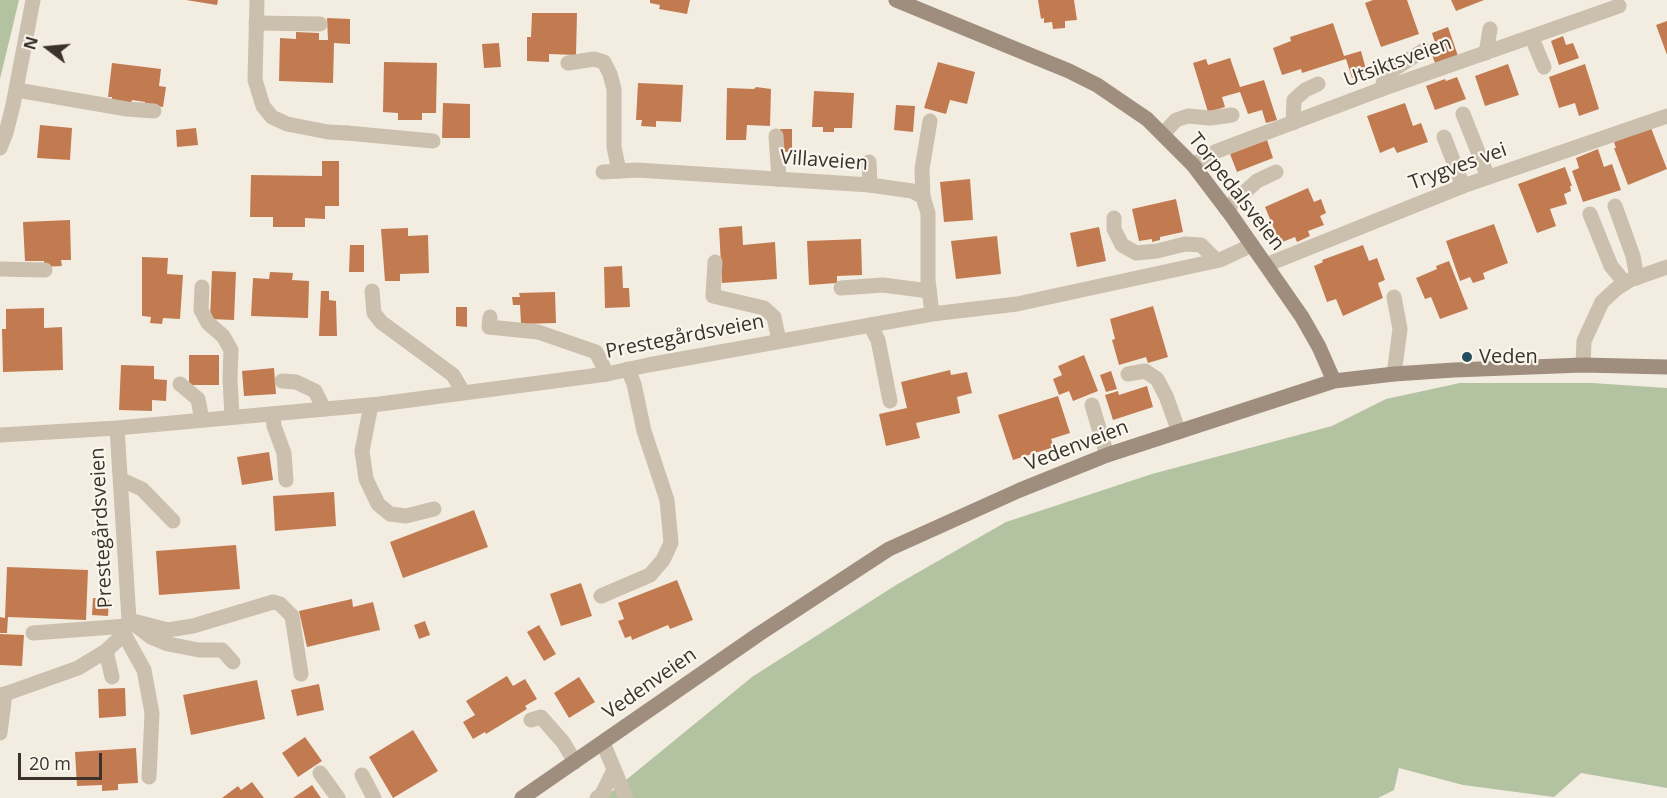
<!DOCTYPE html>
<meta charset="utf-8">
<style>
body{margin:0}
#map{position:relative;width:1667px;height:798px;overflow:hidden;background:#f3ede1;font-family:"Open Sans",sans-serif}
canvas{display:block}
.north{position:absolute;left:18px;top:18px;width:60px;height:60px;-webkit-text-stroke:4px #faf6ee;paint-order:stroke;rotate:286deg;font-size:16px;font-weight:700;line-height:24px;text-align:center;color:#3a322b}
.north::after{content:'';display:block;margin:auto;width:21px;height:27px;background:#3a322b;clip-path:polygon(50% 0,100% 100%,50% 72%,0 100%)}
.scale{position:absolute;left:18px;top:753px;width:84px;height:27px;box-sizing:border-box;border:3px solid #3a322b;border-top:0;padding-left:8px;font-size:18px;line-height:21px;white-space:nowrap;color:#3a322b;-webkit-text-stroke:4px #faf6ee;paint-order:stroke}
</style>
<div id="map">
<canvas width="1667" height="798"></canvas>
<div class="north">N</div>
<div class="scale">20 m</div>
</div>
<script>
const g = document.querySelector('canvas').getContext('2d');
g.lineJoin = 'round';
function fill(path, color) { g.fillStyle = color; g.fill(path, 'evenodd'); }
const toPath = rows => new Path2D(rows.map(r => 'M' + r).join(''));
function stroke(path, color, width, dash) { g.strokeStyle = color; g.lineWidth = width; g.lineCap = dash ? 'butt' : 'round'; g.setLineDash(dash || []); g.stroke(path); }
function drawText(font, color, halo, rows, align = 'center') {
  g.font = font + ' "Open Sans",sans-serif'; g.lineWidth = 4.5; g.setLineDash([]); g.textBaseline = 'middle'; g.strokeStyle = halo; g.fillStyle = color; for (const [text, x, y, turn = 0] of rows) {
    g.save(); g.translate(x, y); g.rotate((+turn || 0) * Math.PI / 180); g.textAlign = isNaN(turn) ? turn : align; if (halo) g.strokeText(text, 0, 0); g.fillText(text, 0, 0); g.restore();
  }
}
const green = toPath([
 [0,0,19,0,0,79],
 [1460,383,1592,383,1667,388,1667,788,1581,773,1554,797,1463,785,1399,768,1394,790,1378,798,604,798,752,677,896,585,1006,522,1152,474,1332,426,1386,399]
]);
const building = toPath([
 [186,0,218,0,217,5],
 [650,0,690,0,687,14,659,9,660,5,650,3],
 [1038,0,1074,0,1077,20,1065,21,1065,28,1053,29,1052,22,1044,23,1044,18,1041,19],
 [1373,0,1407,0,1419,34,1381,47,1365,3],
 [1451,0,1484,0,1456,11],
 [532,13,577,13,576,55,549,54,549,62,527,61,527,37,531,37],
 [327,18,350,19,350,44,334,43,333,83,279,81,280,38,296,39,296,32,319,33,319,40,328,40],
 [1667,21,1667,55,1656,25],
 [1333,23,1344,56,1361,51,1367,73,1352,78,1346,59,1302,73,1301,69,1282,75,1273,48,1291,41,1290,37],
 [1448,27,1458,56,1435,63,1431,52,1437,49,1432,33],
 [1563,36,1566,45,1573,43,1579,58,1559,65,1551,41],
 [499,43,501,67,484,68,482,44],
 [1230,58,1240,87,1264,80,1277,120,1266,123,1262,110,1248,114,1240,92,1222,97,1225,107,1208,112,1193,63,1206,59,1208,65],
 [384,62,437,63,436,113,422,113,422,120,398,120,398,113,383,112],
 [938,62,975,72,967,104,950,100,946,114,924,108],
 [112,63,161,69,159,86,166,87,163,107,145,104,145,102,132,100,131,105,112,102,112,97,108,97],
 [1508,64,1519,95,1485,106,1475,76],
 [1585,64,1599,109,1579,116,1575,103,1559,108,1549,77],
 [1457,77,1466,99,1435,110,1426,86,1445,79,1446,81],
 [638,83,683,85,681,122,656,121,656,127,641,126,642,120,636,120],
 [756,87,771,89,770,126,747,125,746,140,726,140,727,88,754,89],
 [814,91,854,93,852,128,834,128,834,132,823,132,823,127,812,127],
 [443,103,470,104,470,138,442,138],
 [1405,103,1413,126,1421,123,1428,142,1397,153,1394,147,1380,153,1367,116],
 [896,105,915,106,913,132,894,130],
 [40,125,72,128,70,160,37,158],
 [196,128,198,145,177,147,176,130],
 [1651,128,1667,169,1628,185,1614,148,1616,148,1614,142],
 [780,129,792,129,792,152,780,152],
 [1267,140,1273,158,1237,172,1230,154],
 [1598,149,1604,167,1612,164,1621,190,1583,202,1572,171,1579,168,1576,158],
 [322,161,339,161,339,206,325,206,325,219,305,218,305,227,273,227,273,217,250,217,251,175,322,176],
 [1565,167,1572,186,1570,186,1571,191,1564,194,1567,204,1550,209,1556,226,1537,233,1518,184],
 [970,179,973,220,944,222,940,182],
 [1308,188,1314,202,1321,199,1326,213,1320,216,1324,225,1308,231,1310,236,1297,242,1295,237,1280,243,1265,207],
 [1176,199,1183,232,1160,237,1160,240,1152,242,1152,239,1139,241,1132,209],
 [70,220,71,260,61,260,62,266,44,267,44,261,25,261,23,222],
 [1494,224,1508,263,1483,273,1485,279,1473,283,1470,277,1460,281,1446,241],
 [742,226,743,245,775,242,777,279,722,283,719,228],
 [1099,227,1106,261,1077,267,1070,233],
 [408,228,408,236,428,235,429,273,400,274,400,281,385,281,381,229],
 [997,236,1001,274,956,279,951,241],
 [861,239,862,275,837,276,837,283,809,285,807,241],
 [350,245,364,245,364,272,349,272],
 [1363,245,1369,261,1377,258,1385,280,1378,283,1383,298,1343,316,1336,299,1327,302,1314,266,1323,262,1322,260],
 [142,257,168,258,167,274,183,275,180,319,163,318,162,324,150,323,151,317,142,316],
 [1449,261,1468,309,1440,319,1431,297,1425,299,1416,278,1437,269,1436,266],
 [622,266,623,288,629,288,630,307,605,308,604,267],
 [212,271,236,272,234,320,210,319],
 [270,272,293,273,292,280,309,281,308,318,251,316,253,278,269,279],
 [321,291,329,291,329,300,336,301,337,336,319,336],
 [555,292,556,323,521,324,520,305,513,305,512,297,520,297,519,293],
 [1153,306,1168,357,1148,363,1146,357,1119,365,1112,340,1115,339,1110,319],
 [456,307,467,307,467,327,456,326],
 [44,308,44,328,62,327,63,370,3,372,2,329,6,329,6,309],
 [189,355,219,355,219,385,189,385],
 [1084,355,1098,391,1073,401,1069,391,1059,395,1053,379,1062,375,1058,366],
 [121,365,154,366,154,379,167,380,166,401,152,400,152,411,119,410],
 [274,368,276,394,244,396,242,371],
 [950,370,951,375,967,372,972,393,957,397,960,413,916,423,920,438,886,446,879,414,907,408,901,382],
 [1111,371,1117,389,1106,392,1100,375],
 [1147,386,1153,407,1113,420,1105,395,1118,391,1119,395],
 [1058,396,1070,433,1051,439,1054,447,1013,460,998,415],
 [269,452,273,480,242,485,237,457],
 [334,492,336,526,275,531,273,496],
 [474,510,488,547,403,578,390,542],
 [236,545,240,589,159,595,156,551],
 [7,567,88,570,86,620,8,617,7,633,0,633,0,617,5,618],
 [677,580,693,620,670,629,668,625,632,640,631,636,625,638,618,621,624,619,618,603],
 [581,583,592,616,561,626,550,594],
 [93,598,109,600,108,616,92,615],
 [352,599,353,607,373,602,380,630,307,647,299,611],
 [425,621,430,635,419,639,414,625],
 [539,625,556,654,544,661,527,632],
 [0,634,24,635,22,666,0,665],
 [507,676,513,686,525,679,537,699,525,706,527,709,486,734,485,732,473,739,463,722,475,715,466,701],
 [579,677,595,702,569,718,554,693],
 [257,680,265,719,191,735,183,695],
 [319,684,324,710,297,716,291,690],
 [125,688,126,716,99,718,98,689],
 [413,730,438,771,393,798,369,757],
 [305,737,322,761,298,777,282,753],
 [136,748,138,783,118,784,118,790,102,791,102,785,77,786,75,752],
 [252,782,264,798,222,798,238,786,241,790],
 [312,785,321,798,293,798]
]);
const service = toPath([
 [256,23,320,24],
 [1532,38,1544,67],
 [1486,53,1490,29],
 [568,63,594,59,604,62,610,74,614,89,614,147,619,171],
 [1382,89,1385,75,1424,50],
 [17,90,127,109,154,111],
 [1463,114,1488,177],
 [1293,123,1294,100,1305,90,1318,84],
 [347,133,433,141],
 [1163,134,1176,120,1188,116,1210,118,1232,115],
 [776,136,779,179],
 [1444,137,1463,186],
 [869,162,870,185],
 [923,197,922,169,930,121],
 [1615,206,1633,256,1637,278],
 [1226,209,1257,181,1276,172],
 [1590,214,1611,266,1625,283],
 [1114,218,1114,229,1122,245,1136,253,1157,251,1185,244,1201,245,1216,260],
 [715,262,713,296,764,308,774,317,779,341],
 [0,269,45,270],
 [202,287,201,310,208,323,223,336,231,350,230,378,232,417],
 [841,288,883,285,929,291],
 [372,291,374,313,381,322,453,375,463,392],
 [1394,297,1400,329,1394,374],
 [490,317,489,327,538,332,596,352,607,374],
 [870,325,878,340,890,401],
 [1128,374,1145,371,1157,379,1166,396,1179,432],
 [282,381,296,382,315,391,324,409],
 [180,384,198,399,202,420],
 [371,405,362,451,366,479,378,504,390,514,406,516,434,509],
 [1092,405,1107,455],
 [273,414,274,426,284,453,286,480],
 [122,480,142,489,173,521],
 [601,596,650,575,663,560,671,543,667,500,644,431,634,384,628,369],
 [129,620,168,630,193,626,273,602,280,604,292,616,301,674],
 [138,627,151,637,168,644,199,650,222,650,233,662],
 [33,633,127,626],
 [124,634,144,670,152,713,149,777],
 [106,651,112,677],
 [0,695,5,694,0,733],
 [531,720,541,717,563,742,575,762],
 [603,743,626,798],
 [320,773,338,798],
 [362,775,374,798],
 [597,798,602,794,614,770]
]);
const minor = toPath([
 [257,0,255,80,263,106,272,117,287,124,328,132,347,133],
 [0,148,6,133,13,105,33,0],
 [1193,165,1217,151,1382,89,1619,6],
 [603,172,637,170,870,185,912,191,923,197,928,213,928,280,932,314],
 [1266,265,1463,186,1667,116],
 [1583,365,1584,341,1602,302,1616,289,1630,280,1667,267],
 [0,435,117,428,380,404,607,374,648,365,932,314,1017,304,1220,260,1252,245],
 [5,694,78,668,106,651,124,634,129,620,117,428]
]);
const secondary = toPath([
 [896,0,1069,71,1097,85,1147,119,1193,165,1231,215,1302,317,1319,347,1334,381],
 [522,798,759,634,889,549,1020,490,1107,455,1334,381,1394,374,1454,370,1583,365,1667,367]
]);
const markers = [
 [1467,357,6,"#224f5b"]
];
const streetNames = [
 ["Utsiktsveien",1398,62,-20],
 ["Villaveien",824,161,4],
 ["Trygves vei",1458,167,-20],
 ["Torpedalsveien",1236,192,52],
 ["Prestegårdsveien",685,337,-11],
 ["Vedenveien",1077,446,-21],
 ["Prestegårdsveien",102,528,-93],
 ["Vedenveien",650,684,-35]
];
const poiNames = [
 ["Veden",1479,357]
];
fill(green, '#b3c2a1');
fill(building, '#c27b50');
stroke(service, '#cbbfad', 15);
stroke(minor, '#cbbfad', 15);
stroke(secondary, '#9f8e7e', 15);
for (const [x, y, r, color] of markers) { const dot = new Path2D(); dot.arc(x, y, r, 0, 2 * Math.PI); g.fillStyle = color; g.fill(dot); stroke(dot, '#faf6ee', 2); }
drawText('20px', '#3a322b', '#faf6ee', streetNames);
drawText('20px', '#3a322b', '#faf6ee', poiNames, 'left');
</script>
